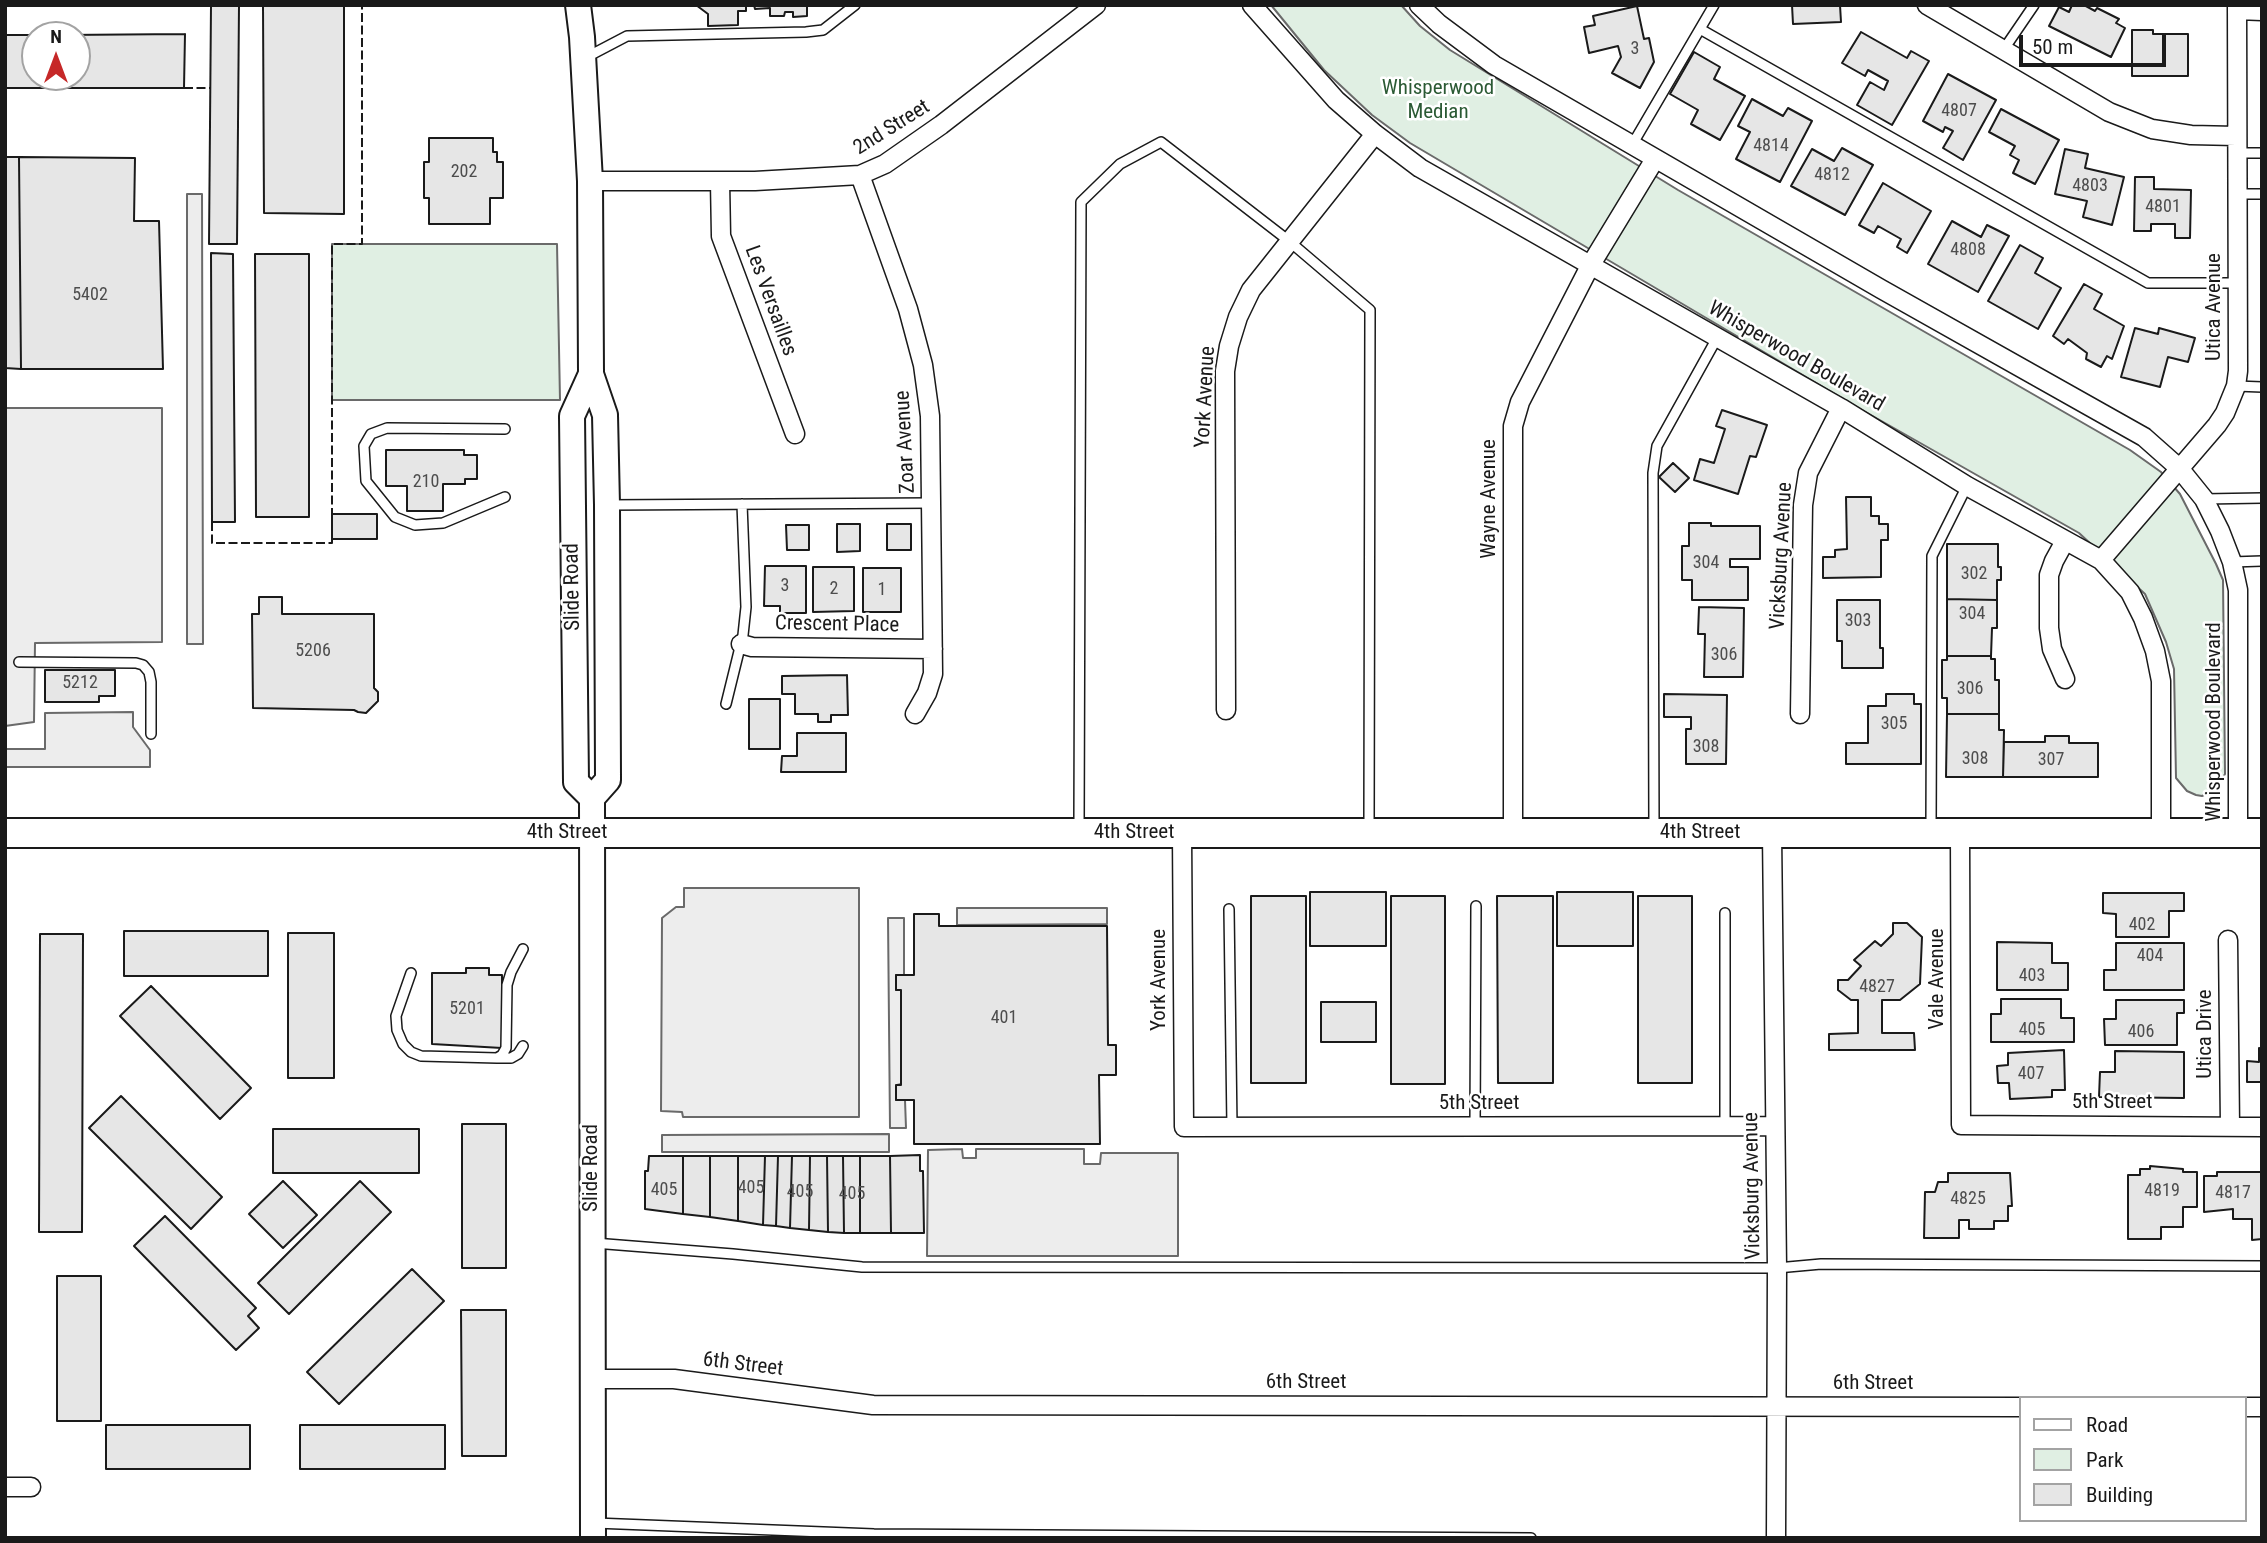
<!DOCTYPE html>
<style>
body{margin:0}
#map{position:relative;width:2267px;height:1543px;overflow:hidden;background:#fff;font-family:"Roboto Condensed",sans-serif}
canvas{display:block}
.frame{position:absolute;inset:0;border:7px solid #1a1a1a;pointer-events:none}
.legend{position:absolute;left:2019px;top:1396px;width:228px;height:126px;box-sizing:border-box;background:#fff;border:2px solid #a3a3a3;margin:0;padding:9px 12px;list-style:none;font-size:21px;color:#1a1a1a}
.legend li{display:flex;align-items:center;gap:14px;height:35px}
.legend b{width:35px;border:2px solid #a3a3a3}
.north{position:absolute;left:21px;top:21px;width:70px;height:70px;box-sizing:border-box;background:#fff;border:2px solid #a3a3a3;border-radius:50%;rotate:0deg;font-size:19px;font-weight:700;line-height:28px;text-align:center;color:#1a1a1a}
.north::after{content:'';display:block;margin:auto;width:24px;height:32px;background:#c62828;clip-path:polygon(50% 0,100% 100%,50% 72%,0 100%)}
.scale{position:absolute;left:2019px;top:35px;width:147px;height:32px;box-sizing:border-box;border:4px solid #1a1a1a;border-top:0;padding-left:9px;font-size:21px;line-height:24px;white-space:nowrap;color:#1a1a1a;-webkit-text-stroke:5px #fff;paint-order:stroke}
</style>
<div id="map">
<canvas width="2267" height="1543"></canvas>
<div class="frame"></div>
<ul class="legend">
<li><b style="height:9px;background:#fff"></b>Road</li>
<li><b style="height:19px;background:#e0efe3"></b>Park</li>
<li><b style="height:19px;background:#e6e6e6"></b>Building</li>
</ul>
<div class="north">N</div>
<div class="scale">50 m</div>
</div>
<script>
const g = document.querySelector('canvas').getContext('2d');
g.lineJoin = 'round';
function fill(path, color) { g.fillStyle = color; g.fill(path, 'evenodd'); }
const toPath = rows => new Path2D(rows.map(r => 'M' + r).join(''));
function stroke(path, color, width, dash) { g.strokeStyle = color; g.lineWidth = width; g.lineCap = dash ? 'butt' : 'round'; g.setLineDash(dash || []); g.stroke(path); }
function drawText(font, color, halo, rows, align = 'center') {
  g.font = font + ' "Roboto Condensed",sans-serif'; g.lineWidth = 5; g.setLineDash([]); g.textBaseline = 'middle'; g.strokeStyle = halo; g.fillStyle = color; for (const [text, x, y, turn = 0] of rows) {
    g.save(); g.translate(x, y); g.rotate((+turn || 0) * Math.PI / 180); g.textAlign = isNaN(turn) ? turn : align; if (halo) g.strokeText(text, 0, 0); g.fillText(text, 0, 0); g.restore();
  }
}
const green = toPath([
 [1271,5,1401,5,1420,26,1450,50,1678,190,2130,450,2161,472,2180,494,2216,564,2223,580,2225,774,2216,789,2202,796,2196,795,2187,791,2176,778,2174,669,2166,642,2145,594,2079,533,1862,410,1410,143,1372,115,1324,70,1271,5],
 [332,244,557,244,560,400,332,400,332,244]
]);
const parking = toPath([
 [187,194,202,194,203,644,187,644,187,194],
 [5,408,162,408,162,642,35,643,34,722,5,726,5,408],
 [133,712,133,727,150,750,150,767,5,767,5,749,45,749,45,713,133,712],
 [684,888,859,888,859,1117,683,1117,682,1112,661,1111,662,918,676,907,684,907,684,888],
 [957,908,1107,908,1107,924,957,925,957,908],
 [888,918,904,918,904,975,896,975,896,990,901,990,901,1084,897,1085,896,1100,905,1100,906,1128,890,1128,888,918],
 [889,1134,889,1152,662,1152,662,1135,889,1134],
 [962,1149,963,1158,976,1158,976,1149,1084,1149,1084,1164,1100,1164,1101,1153,1178,1153,1178,1256,927,1256,928,1150,962,1149]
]);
const building = toPath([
 [211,5,239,5,237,244,209,244,211,5],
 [263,5,344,5,344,214,264,213,263,5],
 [696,5,746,5,746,11,738,11,738,25,708,26,708,14,696,5],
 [754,5,807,5,807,16,793,17,793,12,785,12,784,16,770,16,770,8,755,9,754,5],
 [1792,5,1840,5,1841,22,1793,24,1792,5],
 [2072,5,2084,5,2095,11,2097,8,2119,19,2116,23,2125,28,2111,57,2049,26,2059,7,2069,12,2072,5],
 [1637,6,1644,39,1649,38,1654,62,1640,88,1612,73,1621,57,1618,46,1589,53,1584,27,1595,25,1593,16,1637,6],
 [2132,30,2153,30,2153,34,2188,34,2188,76,2132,76,2132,30],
 [1861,32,1907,58,1911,51,1929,61,1892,125,1857,105,1870,82,1884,90,1888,81,1868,70,1865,76,1842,63,1861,32],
 [185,34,184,88,5,88,6,35,35,35,35,77,77,77,77,35,64,35,185,34],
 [1694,52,1720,67,1714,79,1745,96,1720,140,1691,124,1698,110,1670,94,1694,52],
 [1948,74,1996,100,1963,160,1943,148,1953,131,1945,127,1943,132,1923,121,1948,74],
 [1752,99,1783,116,1788,108,1812,121,1780,182,1736,159,1750,132,1738,126,1752,99],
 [2001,109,2059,140,2035,184,2013,173,2019,160,2010,155,2015,146,1989,132,2001,109],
 [429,138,493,138,493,152,497,152,497,162,503,162,503,198,490,198,490,224,429,224,429,198,424,198,424,162,429,162,429,138],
 [1842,148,1873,165,1845,215,1791,186,1812,149,1834,161,1842,148],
 [2065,149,2088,154,2085,168,2124,177,2112,225,2083,217,2087,201,2055,194,2065,149],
 [5,157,19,157,21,369,5,368,5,157],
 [19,157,135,158,134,221,159,221,163,369,21,369,19,157],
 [2135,177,2154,177,2154,189,2191,190,2190,238,2175,238,2175,224,2151,224,2151,231,2134,231,2135,177],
 [1883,183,1931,211,1907,253,1897,247,1901,239,1878,226,1874,233,1859,225,1883,183],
 [1952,221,1981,237,1987,225,2009,236,1978,292,1928,264,1952,221],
 [2020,245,2043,258,2035,273,2061,288,2038,329,1988,301,2020,245],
 [211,253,233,254,235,522,212,522,211,253],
 [255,254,309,254,309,517,256,517,255,254],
 [2084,284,2102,294,2094,309,2124,326,2112,359,2107,356,2101,367,2086,359,2087,353,2068,339,2064,344,2053,336,2084,284],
 [2135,328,2158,334,2159,328,2195,338,2188,362,2168,357,2160,387,2121,377,2135,328],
 [1722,410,1767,425,1756,457,1750,456,1738,494,1694,480,1700,459,1714,463,1725,429,1716,426,1722,410],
 [386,450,464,450,464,455,477,455,477,479,465,479,465,484,443,484,443,511,407,511,407,486,386,486,386,450],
 [1673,463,1689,478,1675,492,1659,477,1673,463],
 [1846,497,1871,497,1871,516,1879,516,1879,524,1888,524,1888,540,1881,540,1881,577,1823,578,1823,557,1835,557,1835,550,1847,549,1846,497],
 [332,514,377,514,377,539,332,539,332,514],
 [1689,523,1711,523,1711,526,1760,526,1760,559,1730,559,1730,567,1748,567,1748,600,1692,600,1692,580,1682,580,1682,546,1689,546,1689,523],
 [837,524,860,524,860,551,837,552,837,524],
 [887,524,911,524,911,550,887,550,887,524],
 [786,525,809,525,809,550,787,550,786,525],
 [1947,544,1998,544,1998,567,2001,567,2001,580,1997,580,1997,600,1947,599,1947,544],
 [765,566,806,566,806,613,780,613,780,606,764,606,765,566],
 [813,567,854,567,854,611,813,612,813,567],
 [863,568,901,568,901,612,863,612,863,568],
 [259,597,282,597,282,614,374,614,374,688,378,692,378,701,366,713,358,712,354,710,253,708,252,614,259,614,259,597],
 [1947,599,1997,600,1997,628,1992,628,1991,656,1947,656,1947,599],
 [1837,600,1880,600,1880,648,1883,648,1883,668,1842,668,1842,641,1837,641,1837,600],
 [1699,607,1744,608,1743,677,1704,677,1705,634,1698,634,1699,607],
 [1947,656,1991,656,1991,659,1995,659,1995,680,1999,680,1999,714,1947,714,1947,698,1942,698,1942,660,1947,660,1947,656],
 [45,670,115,670,115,696,99,696,99,702,45,702,45,670],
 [847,675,848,715,831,715,831,722,818,722,818,714,795,714,795,694,782,694,782,676,847,675],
 [1664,694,1727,695,1726,764,1686,764,1686,729,1691,729,1691,717,1664,717,1664,694],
 [1886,694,1914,694,1914,704,1921,704,1921,764,1846,764,1846,743,1868,743,1868,706,1886,706,1886,694],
 [749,699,780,699,780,749,749,749,749,699],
 [1947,714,1999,714,1999,730,2004,730,2003,777,1946,777,1947,714],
 [797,733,846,733,846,772,781,772,782,756,797,756,797,733],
 [2045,736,2069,736,2069,743,2098,743,2098,777,2003,777,2004,742,2045,742,2045,736],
 [1310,892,1386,892,1386,946,1310,946,1310,892],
 [1557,892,1633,892,1633,946,1557,946,1557,892],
 [2103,893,2184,893,2184,911,2169,911,2169,937,2116,937,2116,914,2103,913,2103,893],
 [1251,896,1306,896,1306,1083,1251,1083,1251,896],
 [1391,896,1445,896,1445,1084,1391,1084,1391,896],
 [1497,896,1553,896,1553,1083,1498,1083,1497,896],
 [1638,896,1692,896,1692,1083,1638,1083,1638,896],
 [914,914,939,914,939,926,1107,926,1108,1045,1116,1045,1116,1075,1099,1075,1100,1144,914,1144,914,1100,896,1100,896,1085,901,1085,901,990,896,990,896,975,914,975,914,914],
 [1893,923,1907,923,1922,937,1920,984,1900,1000,1882,1000,1882,1033,1914,1033,1915,1050,1829,1050,1829,1034,1858,1033,1858,1000,1851,1000,1838,990,1838,980,1848,980,1861,966,1854,960,1875,941,1881,946,1893,934,1893,923],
 [124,931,268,931,268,976,124,976,124,931],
 [288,933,334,933,334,1078,288,1078,288,933],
 [40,934,83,934,82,1232,39,1232,40,934],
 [1997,942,2052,943,2052,963,2068,963,2068,990,1997,990,1997,942],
 [2116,943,2184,943,2184,990,2104,990,2104,970,2116,970,2116,943],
 [466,968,489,968,489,975,502,975,502,1048,432,1044,432,973,466,973,466,968],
 [151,986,251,1088,220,1119,120,1016,151,986],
 [2001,999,2061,999,2061,1018,2074,1018,2074,1042,1991,1042,1991,1014,2001,1014,2001,999],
 [2116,1000,2184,1000,2184,1013,2177,1013,2177,1045,2105,1045,2104,1019,2116,1019,2116,1000],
 [1321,1002,1376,1002,1376,1042,1321,1042,1321,1002],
 [2259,1048,2262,1049,2262,1082,2247,1082,2247,1061,2259,1062,2259,1048],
 [2064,1050,2065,1090,2052,1090,2052,1097,2010,1099,2009,1083,1998,1083,1997,1066,2008,1065,2008,1053,2064,1050],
 [2115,1051,2184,1052,2184,1098,2099,1097,2100,1072,2115,1072,2115,1051],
 [121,1096,222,1197,191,1229,89,1128,121,1096],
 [462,1124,506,1124,506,1268,462,1268,462,1124],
 [273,1129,419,1129,419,1173,273,1173,273,1129],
 [920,1155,920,1171,923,1171,924,1233,891,1233,890,1156,920,1155],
 [649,1156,683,1156,683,1214,645,1209,645,1171,648,1171,649,1156],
 [683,1156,710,1156,710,1217,683,1214,683,1156],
 [710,1156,738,1156,738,1221,710,1217,710,1156],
 [738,1156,765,1156,763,1225,738,1221,738,1156],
 [765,1156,778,1156,776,1226,763,1225,765,1156],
 [778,1156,792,1156,790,1228,776,1226,778,1156],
 [792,1156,810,1156,809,1230,790,1228,792,1156],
 [810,1156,827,1156,828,1232,809,1230,810,1156],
 [827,1156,843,1156,844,1233,828,1232,827,1156],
 [843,1156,860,1156,860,1233,844,1233,843,1156],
 [860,1156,890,1156,891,1233,860,1233,860,1156],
 [2150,1166,2183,1169,2183,1172,2197,1172,2197,1207,2183,1207,2183,1227,2161,1227,2161,1239,2128,1239,2128,1175,2140,1175,2140,1169,2150,1169,2150,1166],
 [2217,1172,2262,1172,2262,1239,2252,1240,2252,1219,2233,1219,2233,1209,2204,1212,2204,1176,2217,1176,2217,1172],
 [1948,1173,2010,1173,2012,1206,2008,1206,2008,1221,1994,1221,1994,1229,1969,1229,1969,1220,1959,1220,1959,1238,1924,1238,1925,1192,1935,1192,1938,1182,1948,1182,1948,1173],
 [283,1181,317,1215,283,1248,249,1214,283,1181],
 [360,1181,391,1212,289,1314,258,1283,360,1181],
 [165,1216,256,1308,248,1316,259,1328,236,1350,134,1246,165,1216],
 [412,1269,444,1301,339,1404,307,1372,412,1269],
 [57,1276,101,1276,101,1421,57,1421,57,1276],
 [461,1310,506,1310,506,1456,462,1456,461,1310],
 [106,1425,250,1425,250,1469,106,1469,106,1425],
 [300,1425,445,1425,445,1469,300,1469,300,1425]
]);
const service = toPath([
 [1700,29,2148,283,2238,283],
 [2004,49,2034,5],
 [585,58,627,36,806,32,823,30,855,5],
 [1632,145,1714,5],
 [2236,153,2262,153],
 [2237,194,2262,194],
 [2236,386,2262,387],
 [505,497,443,523,415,525,395,517,366,481,364,446,371,434,387,428,505,429],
 [2204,499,2262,498],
 [609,505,932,503],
 [2232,562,2262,561],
 [19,662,136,663,143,665,149,672,151,682,151,734],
 [726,704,743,635,746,607,742,504],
 [1931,828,1932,556,1967,486],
 [1079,829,1081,202,1120,164,1161,142,1289,241,1370,310,1369,828],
 [1654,831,1653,473,1657,446,1717,338],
 [1229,909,1232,1127],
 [1725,913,1725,1127],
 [411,973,396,1016,397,1030,403,1044,411,1052,421,1056,497,1058,502,1055,506,1048,507,985,511,972,523,949],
 [498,1058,511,1058,518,1054,523,1046],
 [1475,1127,1476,906],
 [594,1243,733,1254,862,1267,1777,1268,1821,1264,2262,1266],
 [595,1523,874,1534,1531,1538]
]);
const minor = toPath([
 [1252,5,1336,100,1375,134,1420,168,1841,408,1967,486,2101,560,2130,592,2143,618,2155,651,2161,681,2161,833],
 [1419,5,1439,24,1494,65,1881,289,2144,437,2179,468,2204,499,2220,531,2232,562,2238,590,2238,833],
 [1927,5,2109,112,2152,129,2191,135,2236,136],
 [2237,10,2262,11],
 [860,175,908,309,923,365,930,416,933,674,927,693,915,714],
 [590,181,755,181,860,175,885,164,941,125,1096,5],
 [720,181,721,236,795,434],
 [2065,541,2054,561,2049,575,2049,628,2052,649,2065,679],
 [2101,560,2217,425,2225,413,2236,386,2238,371,2237,5],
 [741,644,752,647,933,649],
 [1226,710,1225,371,1229,346,1238,317,1251,290,1375,134],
 [1800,714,1803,505,1808,473,1841,408],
 [1513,832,1513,426,1520,402,1590,266,1655,159],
 [1182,833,1184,1127,1775,1126],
 [1772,833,1777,1268,1776,1538],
 [1960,833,1961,1125,2262,1127],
 [2228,940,2230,1127],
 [593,1379,674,1379,873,1405,2020,1407],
 [2244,1407,2262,1407],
 [5,1487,31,1487]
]);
const secondary = toPath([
 [578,5,582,37,590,181,591,374,605,415,607,505,608,780,592,798,593,1538],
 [591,374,572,416,576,782,592,798]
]);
const primary = toPath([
 [5,833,2262,833]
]);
const fence = toPath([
 [184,88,210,88],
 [332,517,332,244,362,244,362,5],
 [212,522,212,543,332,543,332,535]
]);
const numberNames = [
 ["3",1635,49],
 ["4807",1959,111],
 ["4814",1771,146],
 ["202",464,172],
 ["4812",1832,175],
 ["4803",2090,186],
 ["4801",2163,207],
 ["4808",1968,250],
 ["5402",90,295],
 ["210",426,482],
 ["304",1706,563],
 ["302",1974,574],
 ["3",785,586],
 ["2",834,589],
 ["1",882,590],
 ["304",1972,614],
 ["303",1858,621],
 ["5206",313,651],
 ["306",1724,655],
 ["5212",80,683],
 ["306",1970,689],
 ["305",1894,724],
 ["308",1706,747],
 ["308",1975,759],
 ["307",2051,760],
 ["402",2142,925],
 ["404",2150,956],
 ["403",2032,976],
 ["4827",1877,987],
 ["5201",467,1009],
 ["401",1004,1018],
 ["405",2032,1030],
 ["406",2141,1032],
 ["407",2031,1074],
 ["405",751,1188],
 ["405",664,1190],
 ["4819",2162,1191],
 ["405",800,1192],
 ["4817",2233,1193],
 ["405",852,1194],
 ["4825",1968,1199]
];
const parkNames = [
 ["Whisperwood",1438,89],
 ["Median",1438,113]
];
const streetNames = [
 ["2nd Street",892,128,-32],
 ["Les Versailles",770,301,70],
 ["Utica Avenue",2215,307,-90],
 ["Whisperwood Boulevard",1796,357,30],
 ["York Avenue",1206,397,-87],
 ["Zoar Avenue",906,442,-93],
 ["Wayne Avenue",1490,499,-90],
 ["Vicksburg Avenue",1782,556,-87],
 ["Slide Road",573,587,-91],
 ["Crescent Place",837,625,1],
 ["Whisperwood Boulevard",2215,722,-90],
 ["4th Street",567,833],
 ["4th Street",1134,833],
 ["4th Street",1700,833],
 ["Vale Avenue",1938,979,-90],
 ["York Avenue",1160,980,-90],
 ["Utica Drive",2206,1034,-90],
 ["5th Street",2112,1103],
 ["5th Street",1479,1104],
 ["Slide Road",592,1168,-90],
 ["Vicksburg Avenue",1753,1186,-91],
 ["6th Street",743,1365,7],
 ["6th Street",1306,1383],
 ["6th Street",1873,1384]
];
fill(green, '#e0efe3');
stroke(green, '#6a6a6a', 2);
fill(parking, '#ededed');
stroke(parking, '#6a6a6a', 2);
fill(building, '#e6e6e6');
stroke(building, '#1a1a1a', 2);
stroke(service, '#1a1a1a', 12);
stroke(minor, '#1a1a1a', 21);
stroke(secondary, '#1a1a1a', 28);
stroke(primary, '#1a1a1a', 32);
stroke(service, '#fff', 9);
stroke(minor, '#fff', 18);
stroke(secondary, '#fff', 24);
stroke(primary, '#fff', 28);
stroke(fence, '#1a1a1a', 2, [9, 3.5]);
drawText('18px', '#4d4d4d', null, numberNames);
drawText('21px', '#2b5a34', '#fff', parkNames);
drawText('21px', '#1a1a1a', '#fff', streetNames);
</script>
